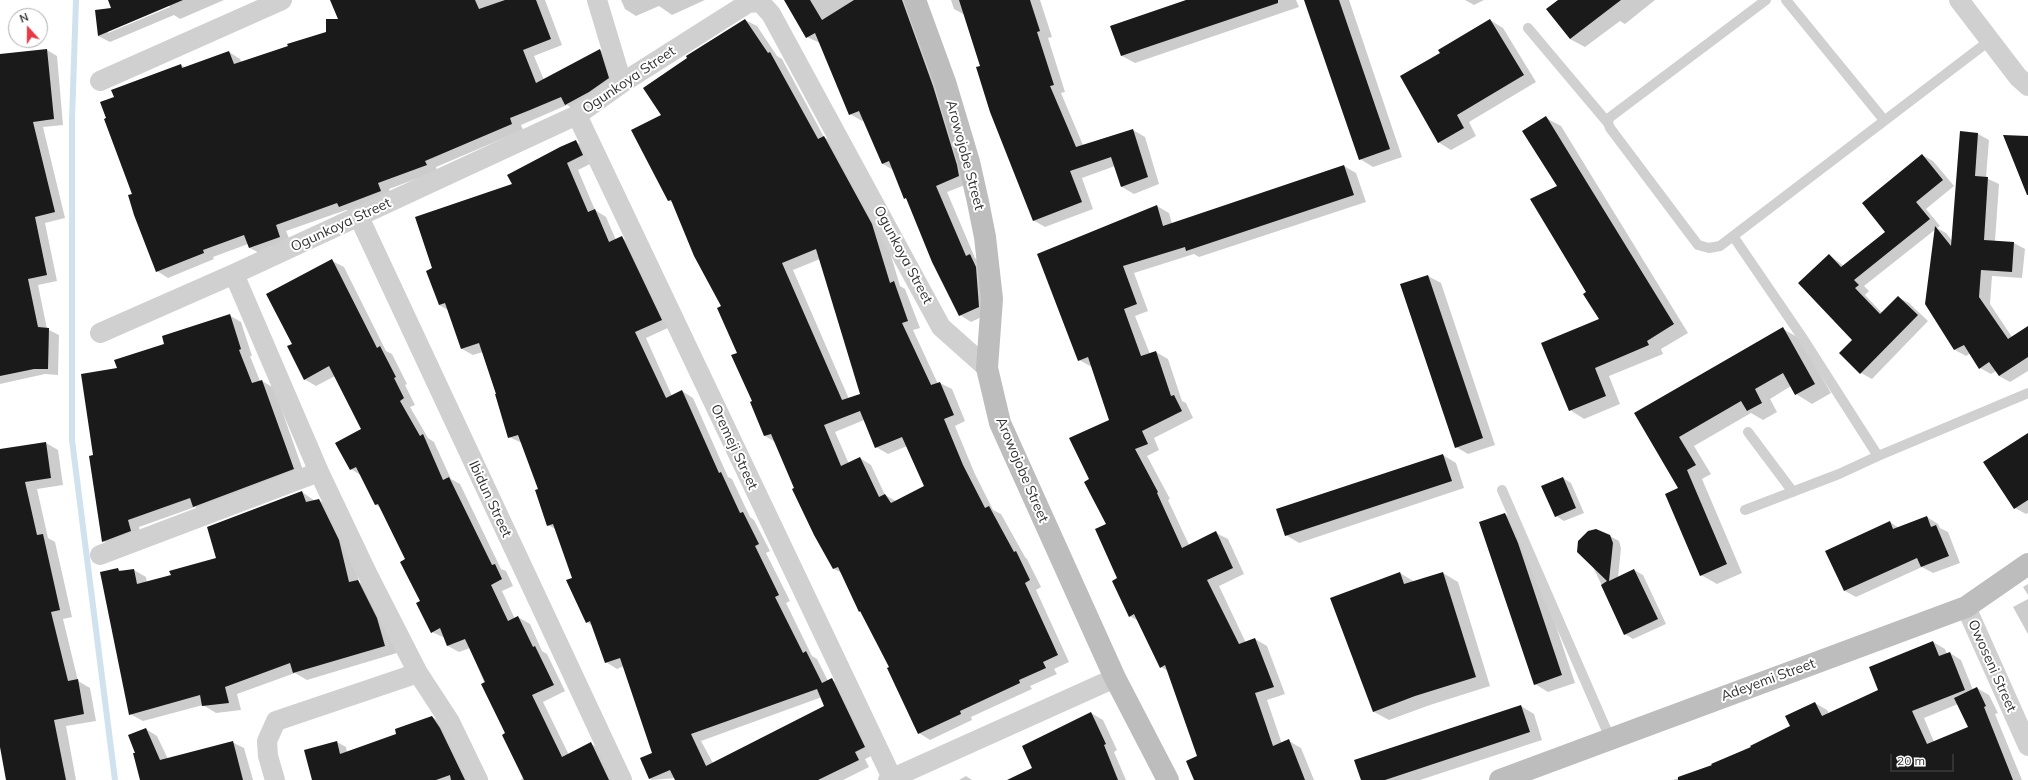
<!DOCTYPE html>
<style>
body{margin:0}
#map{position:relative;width:2028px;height:780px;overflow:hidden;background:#fff;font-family:Mulish,sans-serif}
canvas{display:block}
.north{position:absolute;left:8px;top:8px;width:40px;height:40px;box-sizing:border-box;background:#fff;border:1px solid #adadad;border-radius:50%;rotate:339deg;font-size:11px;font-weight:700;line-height:16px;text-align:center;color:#333}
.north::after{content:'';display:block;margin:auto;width:14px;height:18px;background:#e63946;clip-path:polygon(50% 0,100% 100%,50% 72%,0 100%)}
.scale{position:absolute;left:1890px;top:754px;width:64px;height:18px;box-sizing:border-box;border:2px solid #333;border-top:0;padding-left:5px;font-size:12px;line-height:14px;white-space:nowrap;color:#333;-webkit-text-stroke:3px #fff;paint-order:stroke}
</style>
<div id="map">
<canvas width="2028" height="780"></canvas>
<div class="north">N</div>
<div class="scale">20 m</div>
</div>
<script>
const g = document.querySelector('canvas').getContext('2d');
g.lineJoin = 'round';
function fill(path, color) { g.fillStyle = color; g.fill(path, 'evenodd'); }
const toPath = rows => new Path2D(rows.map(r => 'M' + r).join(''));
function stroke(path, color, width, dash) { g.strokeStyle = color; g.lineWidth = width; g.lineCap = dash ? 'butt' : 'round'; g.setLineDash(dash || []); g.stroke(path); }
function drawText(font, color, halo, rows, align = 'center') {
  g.font = font + ' Mulish,sans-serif'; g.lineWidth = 4; g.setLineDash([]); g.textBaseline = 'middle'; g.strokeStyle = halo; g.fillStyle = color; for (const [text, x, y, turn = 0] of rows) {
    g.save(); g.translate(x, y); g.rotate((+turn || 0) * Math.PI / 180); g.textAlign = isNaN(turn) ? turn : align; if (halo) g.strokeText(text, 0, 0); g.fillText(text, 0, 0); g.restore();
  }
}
const shadow = toPath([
 [109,0,224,0,180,19,174,15,110,42,98,36,113,9],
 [169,5,170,7,108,33,108,31],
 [332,0,545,0,562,45,534,56,544,80,600,50,611,57,620,85,577,111,567,105,521,125,523,130,436,167,437,171,389,189,392,197,351,212,346,210,286,231,291,243,261,254,250,248,248,244,213,257,214,259,168,278,157,271,107,119,115,98,181,65,186,68,229,52,240,59,242,63,327,32,339,20],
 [621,0,705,0,672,15,659,6,636,16,625,9],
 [786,0,910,0,970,183,947,192,975,258,981,262,990,313,971,322,960,315,893,170,883,164,864,120,862,121,850,114,820,43,807,37],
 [951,0,1040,0,1052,37,1048,38,1065,92,1061,93,1083,145,1133,130,1145,137,1159,184,1134,194,1122,187,1115,166,1082,178,1093,209,1045,227,1033,220,965,15,954,9],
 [1189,0,1296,0,1299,7,1135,63,1122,56,1112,26],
 [1305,0,1349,0,1402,157,1373,167,1360,159],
 [1465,0,1484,0,1474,5],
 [1559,0,1655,0,1625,24,1620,21,1585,47,1570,39],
 [745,20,757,26,777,56,782,59,824,137,836,144,884,232,900,286,905,289,920,328,913,330,938,384,940,383,952,389,965,421,955,426,974,472,993,510,1001,514,1025,557,1027,559,1041,587,1036,590,1069,662,1054,669,1057,674,1030,686,1032,689,971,717,972,720,930,740,919,733,890,668,862,613,859,611,842,573,834,569,795,488,775,442,765,436,751,403,754,401,722,306,673,203,668,200,663,115],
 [820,259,861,394,849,399,793,270],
 [864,420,876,447,888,454,907,446,925,487,896,501,885,495,871,465,860,458,849,464,835,432],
 [1490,20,1503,28,1536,82,1469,122,1476,136,1451,150,1438,142,1442,53],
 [47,50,57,56,63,125,43,127,65,218,45,223,57,281,38,285,47,329,59,335,58,375,45,374,0,384,0,55],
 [1546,118,1561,126,1688,333,1661,349,1663,354,1609,376,1620,404,1584,419,1570,410,1600,320,1588,292,1558,187],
 [1961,133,1978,134,1989,140,1986,178,1999,184,1995,241,2014,243,2025,249,2022,278,1992,276,1990,304,2012,337,2028,328,2028,371,2010,382,1999,376,1996,371,1991,374,1980,368,1971,353,1966,356,1955,350,1926,304,1936,229,1864,286,1869,291,1865,295,1882,313,1898,297,1909,303,1928,321,1872,379,1861,373,1829,255,1844,266,1887,232,1922,155,1933,161,1954,186,1926,209,1940,226,1937,228,1946,233,1953,242],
 [576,142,588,148,594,162,578,170,595,210,606,217,616,240,622,238,633,244,672,326,646,338,672,396,682,391,693,398,728,477,732,479,750,517,754,520,770,551,766,553,790,601,786,603,812,656,817,659,828,681,832,680,843,686,875,754,865,759,869,767,843,780,677,780,676,778,652,780,649,778,653,753,624,666,617,669,606,662,593,626,587,622,557,530,548,525,540,490,522,443,509,437,498,394,483,352,473,355,462,349,448,310,439,305,433,269,514,185],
 [822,697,826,707,713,763,701,741],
 [1344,166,1356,173,1366,202,1199,257,1194,254,1134,273,1148,311,1135,316,1150,354,1156,352,1168,359,1182,401,1186,403,1193,418,1154,438,1159,450,1147,456,1170,499,1168,500,1189,545,1216,533,1228,539,1244,574,1219,586,1246,643,1255,639,1267,646,1285,694,1267,700,1282,744,1289,741,1301,748,1314,780,1195,780,1199,757,1168,671,1161,667,1139,621,1129,616,1118,579,1108,525,1090,480,1110,420,1092,367,1079,360,1038,254,1157,206,1169,213,1172,224],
 [332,261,344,267,386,351,392,354,407,384,405,385,415,405,410,407,428,438,434,442,451,479,460,484,501,569,506,571,513,586,502,591,515,619,518,617,530,624,542,651,547,654,565,691,543,702,569,755,591,744,603,750,617,780,521,780,523,777,470,648,459,652,448,646,445,638,432,632,406,560,381,508,376,505,362,476,351,469,362,429,335,376,316,386,304,379,293,344],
 [1428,276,1441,283,1495,445,1468,454,1456,447],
 [229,315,241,322,252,356,250,356,260,381,262,381,274,388,305,476,206,513,195,507,139,527,142,538,115,548,103,541,94,456,118,369,166,344],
 [1783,329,1799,338,1831,393,1812,404,1796,394,1791,386,1770,399,1777,412,1763,420,1751,413,1694,446,1711,474,1702,479,1742,573,1717,584,1701,575,1679,489,1636,414],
 [2028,434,2028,513,2026,514,2015,508],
 [46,443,58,450,63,485,37,489,48,538,55,542,72,617,63,619,78,681,90,688,96,721,66,726,76,780,7,780,0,741,0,450],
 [1443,455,1456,463,1464,488,1299,543,1286,535],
 [1563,478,1571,483,1584,513,1564,521,1556,516],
 [302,492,315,501,319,500,331,507,351,548,359,582,370,588,397,653,307,680,295,673,237,694,241,710,216,713,203,705,143,721,130,714,118,569,123,572,134,570,146,577,147,583,172,576,218,559],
 [1505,514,1518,521,1531,551,1575,683,1548,692,1535,684],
 [1927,517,1938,524,1940,528,1948,532,1960,563,1933,573,1922,567,1856,597,1845,591,1890,522,1899,528],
 [1610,536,1619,541,1621,548,1618,578,1634,570,1643,575,1666,624,1633,639,1625,634,1593,567],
 [1400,573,1415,582,1443,573,1458,582,1490,686,1430,705,1389,720,1374,712],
 [2028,584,2028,595,2023,587],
 [2028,599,2028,634,2013,607],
 [1933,642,1945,649,1947,654,1950,653,1961,660,1973,690,1977,688,1989,695,1998,713,1995,714,2022,780,1673,780,1713,766,1791,727,1815,703,1827,710,1829,714,1880,690],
 [1958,704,1969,728,1934,742,1924,718],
 [1521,706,1534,714,1542,740,1420,780,1362,780],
 [1091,713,1103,720,1117,750,1114,752,1126,780,1009,780,1034,768],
 [432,717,441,722,471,780,313,780,337,742,346,747,347,753,398,735],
 [146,729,157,736,168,759,232,742,244,748,253,780,141,780,136,753],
 [966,776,972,780,959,780]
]);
const stream = toPath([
 [76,0,72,120,72,440,115,780]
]);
const building = toPath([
 [108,0,183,0,98,36,95,10,111,8],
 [330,0,475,0,479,9,505,0,536,0,551,39,523,50,536,83,600,49,609,78,589,92,565,105,561,97,530,110,510,118,512,124,425,161,427,165,378,183,381,191,339,207,337,203,276,225,280,237,249,248,244,235,203,250,204,253,156,272,134,215,128,195,132,194,104,119,106,118,100,102,114,97,111,90,181,64,182,68,229,51,234,64,288,46,287,44,326,32,326,19,338,19],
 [784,0,810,0,822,20,854,0,902,0,933,86,957,165,959,176,936,186,966,256,970,254,976,267,979,307,959,316,932,262,906,198,904,199,889,161,882,164,859,111,849,115,815,33,806,38],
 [959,0,1030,0,1040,31,1037,32,1054,85,1050,86,1076,147,1133,129,1148,177,1121,187,1111,157,1070,171,1082,202,1033,221,990,112,976,67,980,66],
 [1186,0,1278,0,1278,3,1121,56,1110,26],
 [1304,0,1339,0,1390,149,1359,160],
 [1558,0,1621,0,1570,39,1546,9],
 [745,19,768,53,770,52,818,139,824,136,872,224,890,283,894,281,908,321,902,323,931,385,940,382,954,415,944,419,963,465,985,508,989,506,1014,552,1016,551,1030,580,1025,583,1058,655,1043,662,1046,668,1019,680,1020,683,960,711,961,714,918,734,887,668,889,667,860,611,859,612,838,567,833,569,814,535,792,489,794,488,771,434,764,436,750,402,752,401,731,355,737,353,717,308,721,306,694,256,671,200,668,201,631,130,661,115,643,88,687,58,686,56],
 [816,249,860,394,842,400,782,263],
 [860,411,875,448,902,437,924,486,891,503,885,494,879,497,860,457,841,466,824,425],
 [1490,19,1524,75,1457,115,1464,128,1438,143,1400,76,1440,53,1438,50],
 [47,49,54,119,33,122,55,212,35,217,47,275,28,279,38,327,49,328,48,369,34,369,0,376,0,54],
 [1546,116,1674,324,1647,341,1649,345,1595,368,1606,396,1569,411,1541,343,1599,319,1583,294,1586,292,1530,199,1557,186,1522,131],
 [1960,131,1978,133,1975,176,1988,177,1984,240,2014,242,2012,272,1981,270,1979,297,2008,339,2028,326,2028,357,1999,376,1989,362,1979,369,1964,345,1954,350,1925,304,1935,226,1951,246],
 [2003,135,2028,136,2028,195,2027,195],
 [576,140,583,155,567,163,588,212,595,209,609,242,622,236,662,320,635,332,666,398,682,390,719,473,721,472,740,513,743,512,759,544,755,546,779,595,775,597,803,653,806,651,822,683,832,678,865,747,855,752,859,760,818,780,675,780,670,770,649,779,640,758,652,753,620,658,605,663,590,621,586,623,566,580,572,578,553,524,547,526,535,490,538,489,518,435,508,438,495,394,496,394,479,343,461,349,445,303,439,305,426,271,432,268,415,217,512,184,507,175,560,147],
 [817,689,824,706,706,766,691,734],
 [1922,154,1943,180,1916,202,1930,219,1854,280,1859,285,1855,288,1880,314,1898,296,1918,315,1860,374,1839,353,1852,340,1798,283,1829,254,1841,267,1885,232,1862,203],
 [1344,165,1354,195,1186,251,1185,247,1123,266,1137,304,1124,309,1141,356,1156,351,1171,396,1174,395,1182,411,1142,431,1148,444,1135,449,1158,492,1157,493,1182,548,1216,531,1233,568,1207,580,1239,644,1255,638,1274,687,1255,693,1273,746,1289,739,1305,780,1194,780,1186,761,1197,756,1165,665,1160,668,1134,614,1129,617,1112,581,1117,578,1095,529,1106,524,1084,482,1089,479,1069,438,1109,420,1088,357,1078,361,1037,254,1157,205,1163,226],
 [332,259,377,348,380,346,396,377,394,378,404,398,400,401,420,436,423,434,443,480,449,477,492,565,495,564,502,579,491,585,508,621,518,616,533,647,535,646,554,685,532,695,562,757,591,742,609,780,524,780,502,735,505,733,481,684,485,682,465,639,447,646,440,628,431,633,416,603,420,601,400,562,405,559,378,504,375,505,356,467,350,470,335,443,361,429,329,366,304,380,287,346,292,344,266,294],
 [1428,275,1483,438,1455,448,1400,284],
 [230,314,241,349,239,350,252,383,262,380,294,469,193,507,190,498,128,520,131,531,102,542,89,456,93,455,81,374,117,368,114,360,164,344,162,336],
 [1783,327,1815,384,1795,395,1783,373,1755,389,1762,403,1747,411,1741,401,1679,437,1696,465,1687,470,1727,564,1700,576,1665,494,1678,488,1634,413],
 [2028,433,2028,500,2014,509,1983,462],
 [46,442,51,478,25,482,37,535,43,534,60,610,51,612,68,681,78,679,84,714,54,720,66,780,6,780,0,747,0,449],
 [1443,454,1452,481,1285,536,1276,509],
 [1563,477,1576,508,1555,517,1541,486],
 [302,491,306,502,319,499,339,540,349,582,358,580,377,618,385,646,293,673,290,663,225,687,229,703,202,706,200,695,129,715,100,572,118,568,119,571,134,569,137,584,171,575,169,571,216,558,207,527],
 [1505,513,1518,543,1562,675,1534,685,1479,522],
 [1927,516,1931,527,1936,525,1949,556,1921,567,1917,558,1844,591,1825,551,1890,521,1893,529],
 [1596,529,1610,535,1613,543,1609,581,1634,569,1658,619,1624,635,1601,585,1607,581,1577,552,1578,541,1588,531],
 [1400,572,1404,584,1443,572,1476,677,1415,696,1373,712,1330,598],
 [1933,641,1939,656,1950,652,1965,690,1912,711,1927,744,1968,727,1954,698,1977,687,1986,706,1984,707,2013,780,1678,780,1678,777,1712,765,1711,764,1751,747,1750,746,1790,726,1785,716,1815,702,1822,716,1878,690,1869,667],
 [1521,705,1530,732,1385,780,1361,780,1354,760],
 [1091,712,1106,744,1104,745,1118,780,1007,780,1032,768,1022,746],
 [432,716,440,728,465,780,451,780,450,775,436,780,312,780,304,750,337,741,340,754,396,734,395,729],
 [146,728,160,760,233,741,243,780,140,780,133,753,135,753,128,735]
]);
const lane = toPath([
 [1766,0,1609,118,1608,123,1610,128,1698,245,1709,248,1720,246,1989,41],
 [1786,0,1884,120],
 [1528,28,1608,123],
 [1733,236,1802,337,1878,456,2028,393],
 [1748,432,1793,492],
 [1502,490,1610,738],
 [1745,510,1839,474,1878,456]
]);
const street = toPath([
 [597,0,622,83],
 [1959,0,2018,77,2028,86],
 [100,81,282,0],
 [577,115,892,778],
 [359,217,622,780],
 [234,274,319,472,367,573,418,673,450,722,478,780],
 [100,333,234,274,577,115,622,83,748,3,760,2,771,14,941,327,987,368],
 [100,555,319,472],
 [1966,607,2028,746],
 [275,780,268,756,267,741,276,721,418,673],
 [888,780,1115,678]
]);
const secondary = toPath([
 [915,0,945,82,969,162,978,202,985,237,992,299,987,368,1000,423,1115,678,1168,780],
 [1500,780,1966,607,2028,564]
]);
const streetNames = [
 ["Ogunkoya Street",629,80,-34],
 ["Arowojobe Street",965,155,75],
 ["Ogunkoya Street",341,225,-25],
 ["Ogunkoya Street",903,255,62],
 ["Oremeji Street",734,447,65],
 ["Arowojobe Street",1022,470,67],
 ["Ibidun Street",490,499,65],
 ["Owoseni Street",1992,666,66],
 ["Adeyemi Street",1768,680,-20]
];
fill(shadow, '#0003');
stroke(stream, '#cfe2ee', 6);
fill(building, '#1a1a1a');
stroke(lane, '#d0d0d0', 10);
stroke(street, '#d0d0d0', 20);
stroke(secondary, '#bdbdbd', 22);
drawText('14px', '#333', '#fff', streetNames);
</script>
